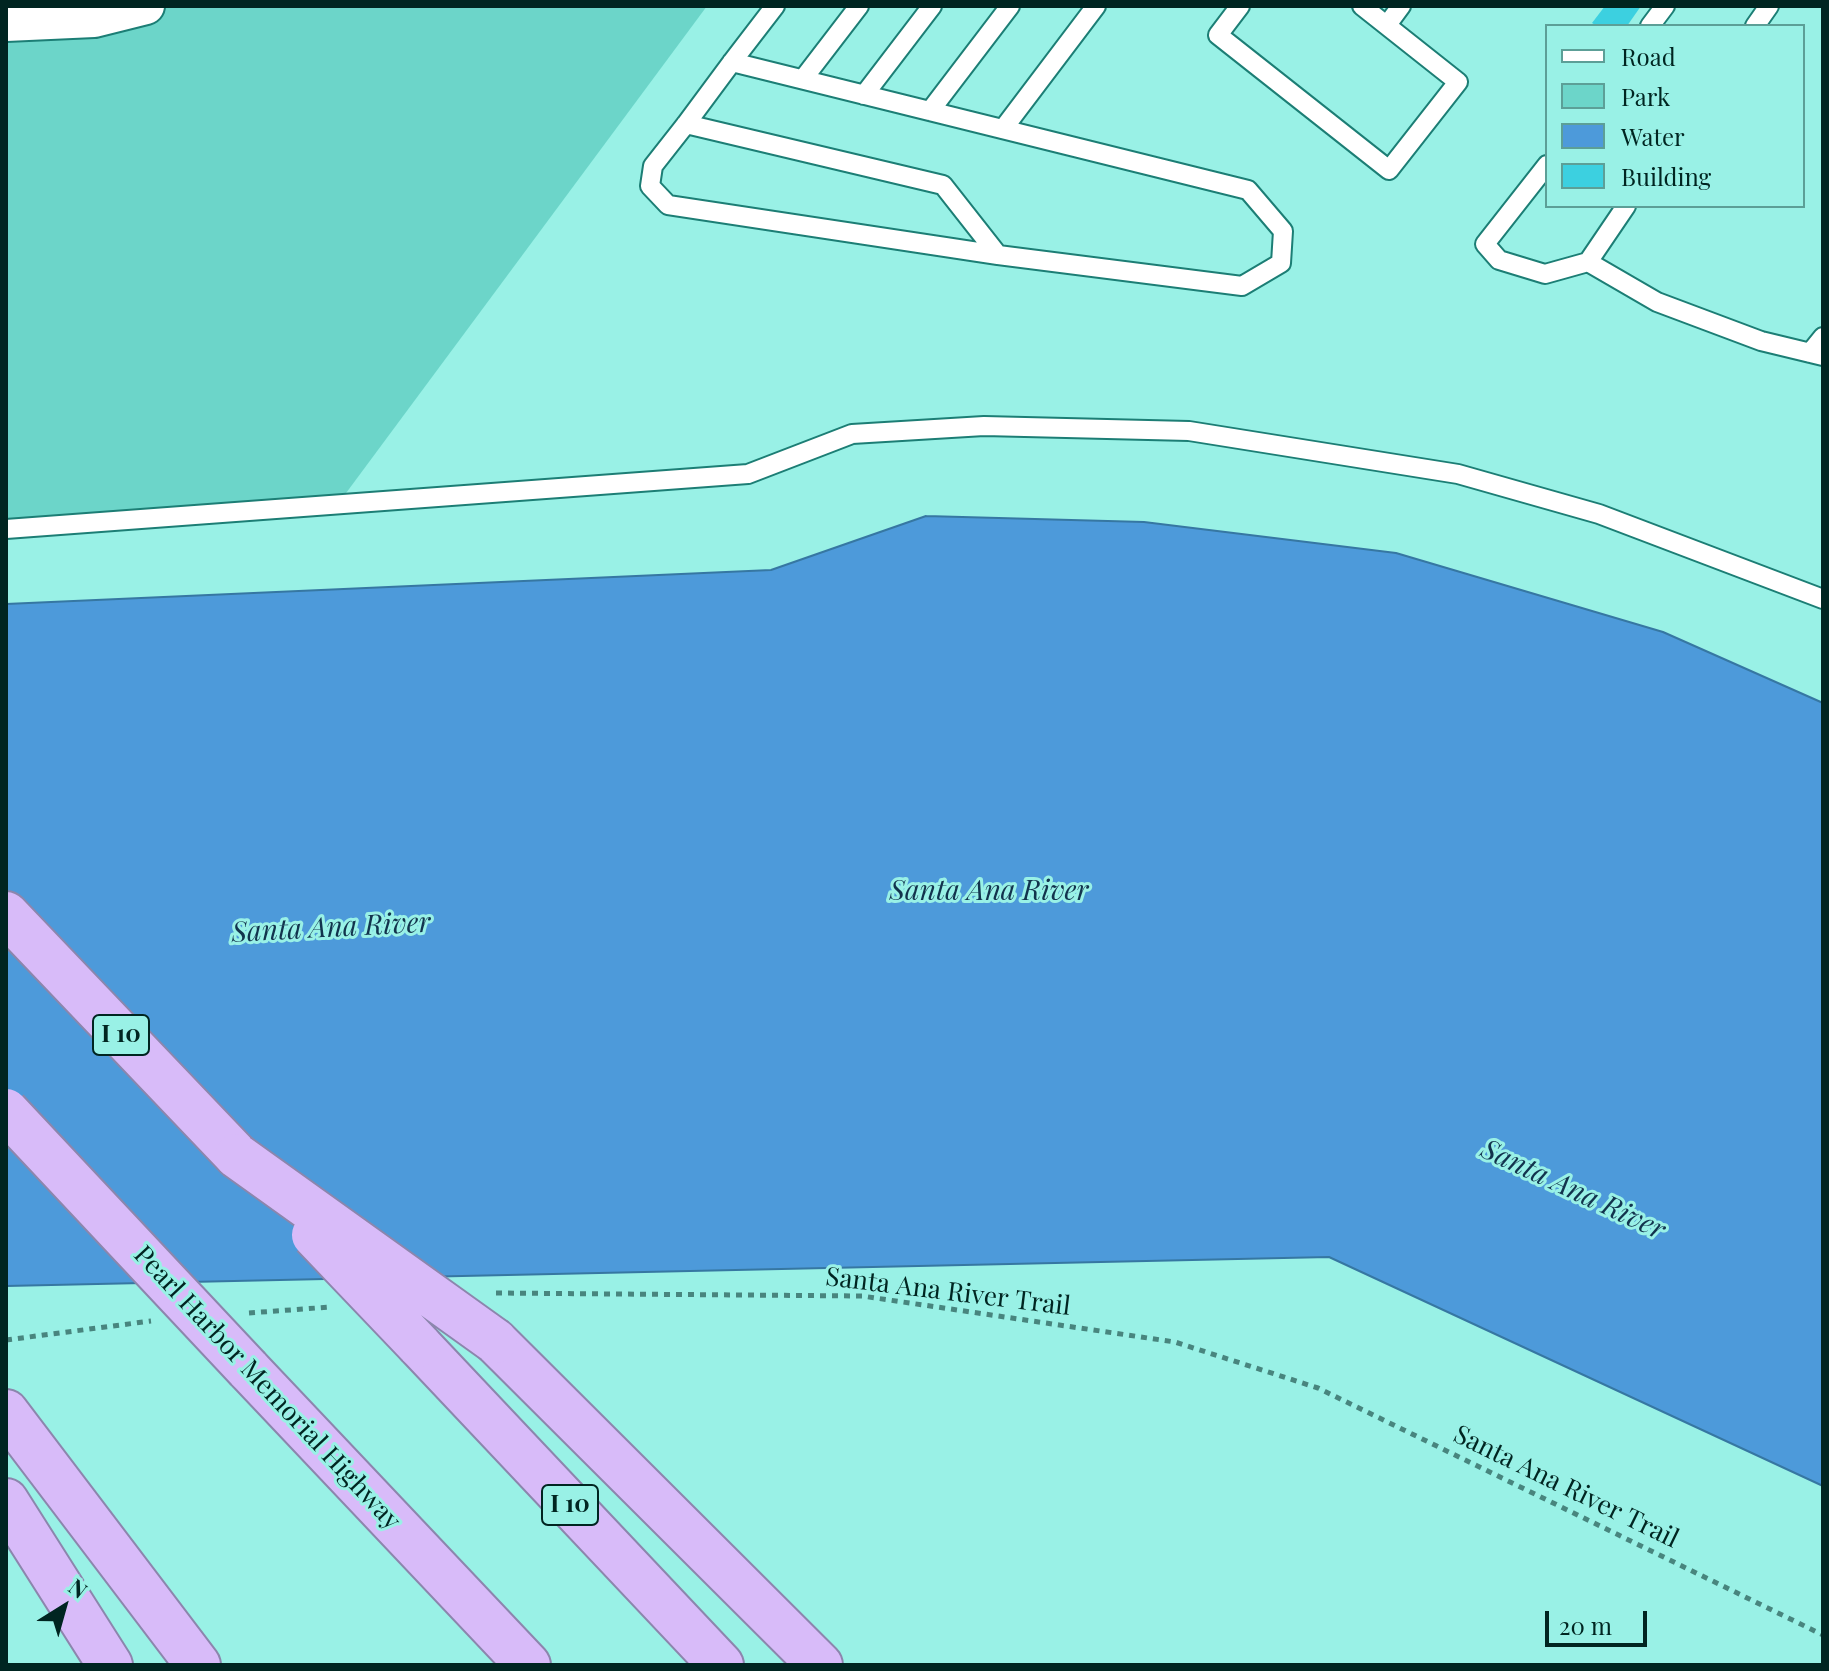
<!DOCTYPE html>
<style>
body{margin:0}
#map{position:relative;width:1829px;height:1671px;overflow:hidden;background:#99f1e6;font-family:"Playfair Display",serif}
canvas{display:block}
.frame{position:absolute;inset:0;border:8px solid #002521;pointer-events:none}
.legend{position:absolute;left:1545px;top:24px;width:260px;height:184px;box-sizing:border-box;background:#99f1e6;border:2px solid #5c9f97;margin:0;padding:10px 14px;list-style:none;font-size:24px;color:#002521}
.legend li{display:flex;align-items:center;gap:16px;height:40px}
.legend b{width:40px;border:2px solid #5c9f97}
.north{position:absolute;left:24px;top:1567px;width:80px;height:80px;-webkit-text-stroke:6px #99f1e6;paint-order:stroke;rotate:37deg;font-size:22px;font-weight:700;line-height:32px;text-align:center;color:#002521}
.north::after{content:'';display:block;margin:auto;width:28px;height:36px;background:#002521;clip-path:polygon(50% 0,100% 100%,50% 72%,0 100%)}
.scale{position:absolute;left:1545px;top:1611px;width:102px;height:36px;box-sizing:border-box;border:4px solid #002521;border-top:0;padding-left:10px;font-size:24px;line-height:28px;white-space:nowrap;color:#002521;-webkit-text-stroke:6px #99f1e6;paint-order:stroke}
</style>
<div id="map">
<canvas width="1829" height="1671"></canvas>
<div class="frame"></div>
<ul class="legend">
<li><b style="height:10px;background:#fff"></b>Road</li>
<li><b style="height:22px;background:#6cd5c9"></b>Park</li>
<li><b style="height:22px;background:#4d9ada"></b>Water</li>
<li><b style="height:22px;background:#3cd0e0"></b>Building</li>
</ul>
<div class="north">N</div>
<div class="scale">20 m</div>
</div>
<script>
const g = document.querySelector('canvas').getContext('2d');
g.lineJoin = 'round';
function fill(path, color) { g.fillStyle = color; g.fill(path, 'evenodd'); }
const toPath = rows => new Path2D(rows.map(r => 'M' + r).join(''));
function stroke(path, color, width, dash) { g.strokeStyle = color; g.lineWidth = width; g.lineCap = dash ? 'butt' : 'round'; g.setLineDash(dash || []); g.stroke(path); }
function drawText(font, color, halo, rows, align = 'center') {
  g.font = font + ' "Playfair Display",serif'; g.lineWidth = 6; g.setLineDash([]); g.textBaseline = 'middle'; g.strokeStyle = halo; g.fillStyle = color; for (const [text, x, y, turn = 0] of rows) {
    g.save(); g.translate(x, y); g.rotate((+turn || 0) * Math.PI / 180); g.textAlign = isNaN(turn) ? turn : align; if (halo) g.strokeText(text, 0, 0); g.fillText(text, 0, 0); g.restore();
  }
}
const green = toPath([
 [6,6,707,6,332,512,6,536]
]);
const water = toPath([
 [926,516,1144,522,1396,553,1663,632,1823,703,1823,1486,1329,1257,6,1286,6,604,771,570,926,516]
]);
const building = toPath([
 [1605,6,1641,6,1627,26,1597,26,1592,23]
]);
const path = toPath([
 [496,1293,862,1296,1175,1342,1318,1388,1823,1635],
 [249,1313,330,1307],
 [6,1340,151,1321]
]);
const lane = toPath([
 [1240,6,1218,35,1389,170,1458,82,1362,6],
 [1387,25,1401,6],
 [1650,26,1665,6],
 [1755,26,1769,6],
 [732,62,1248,190,1283,231,1281,263,1242,286,998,255,668,205,650,186,653,166,686,124,732,62,775,6],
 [803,79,859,6],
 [864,95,932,6],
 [930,111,1010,6],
 [686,124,943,185,998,255],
 [1003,129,1096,6],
 [1547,165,1485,244,1499,260,1545,274,1588,262],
 [1626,206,1588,262,1657,302,1761,341,1823,356],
 [1810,353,1823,337],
 [6,529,748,474,852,434,984,426,1189,431,1458,474,1599,514,1823,599]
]);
const street = toPath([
 [6,23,94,19,146,6]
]);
const highway = toPath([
 [6,914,237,1156],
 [495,1341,820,1665],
 [419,1345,721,1665],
 [248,1369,528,1665],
 [6,1412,198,1665],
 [6,1501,110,1665]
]);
const highwayBridge = toPath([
 [6,1111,248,1369],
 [237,1156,495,1341],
 [314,1235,419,1345]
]);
const shields = [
 [121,1035,56],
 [570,1505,56]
];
const shieldNames = [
 ["I 10",121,1035],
 ["I 10",570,1505]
];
const streetNames = [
 ["Santa Ana River Trail",948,1292,7],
 ["Pearl Harbor Memorial Highway",267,1388,47],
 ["Santa Ana River Trail",1566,1487,26]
];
const waterNames = [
 ["Santa Ana River",989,891],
 ["Santa Ana River",331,928,-3],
 ["Santa Ana River",1573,1190,25]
];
fill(green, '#6cd5c9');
fill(water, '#4d9ada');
stroke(water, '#3677a2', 2);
fill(building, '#3cd0e0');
stroke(lane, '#1c7e75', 22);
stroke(street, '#1c7e75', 40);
stroke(highway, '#8c86ad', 48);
stroke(path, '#48857e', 5, [6, 6]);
stroke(lane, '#fff', 18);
stroke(street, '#fff', 36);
stroke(highway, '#d8bbf9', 44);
stroke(highwayBridge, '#8c86ad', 48, []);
stroke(highwayBridge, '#d8bbf9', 44);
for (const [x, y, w] of shields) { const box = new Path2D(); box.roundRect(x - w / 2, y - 20, w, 40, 6); g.fillStyle = '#99f1e6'; g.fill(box); stroke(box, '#002521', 2); }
drawText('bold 24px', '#002521', null, shieldNames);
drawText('26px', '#002521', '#99f1e6', streetNames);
drawText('italic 28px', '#12334d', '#99f1e6', waterNames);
</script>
